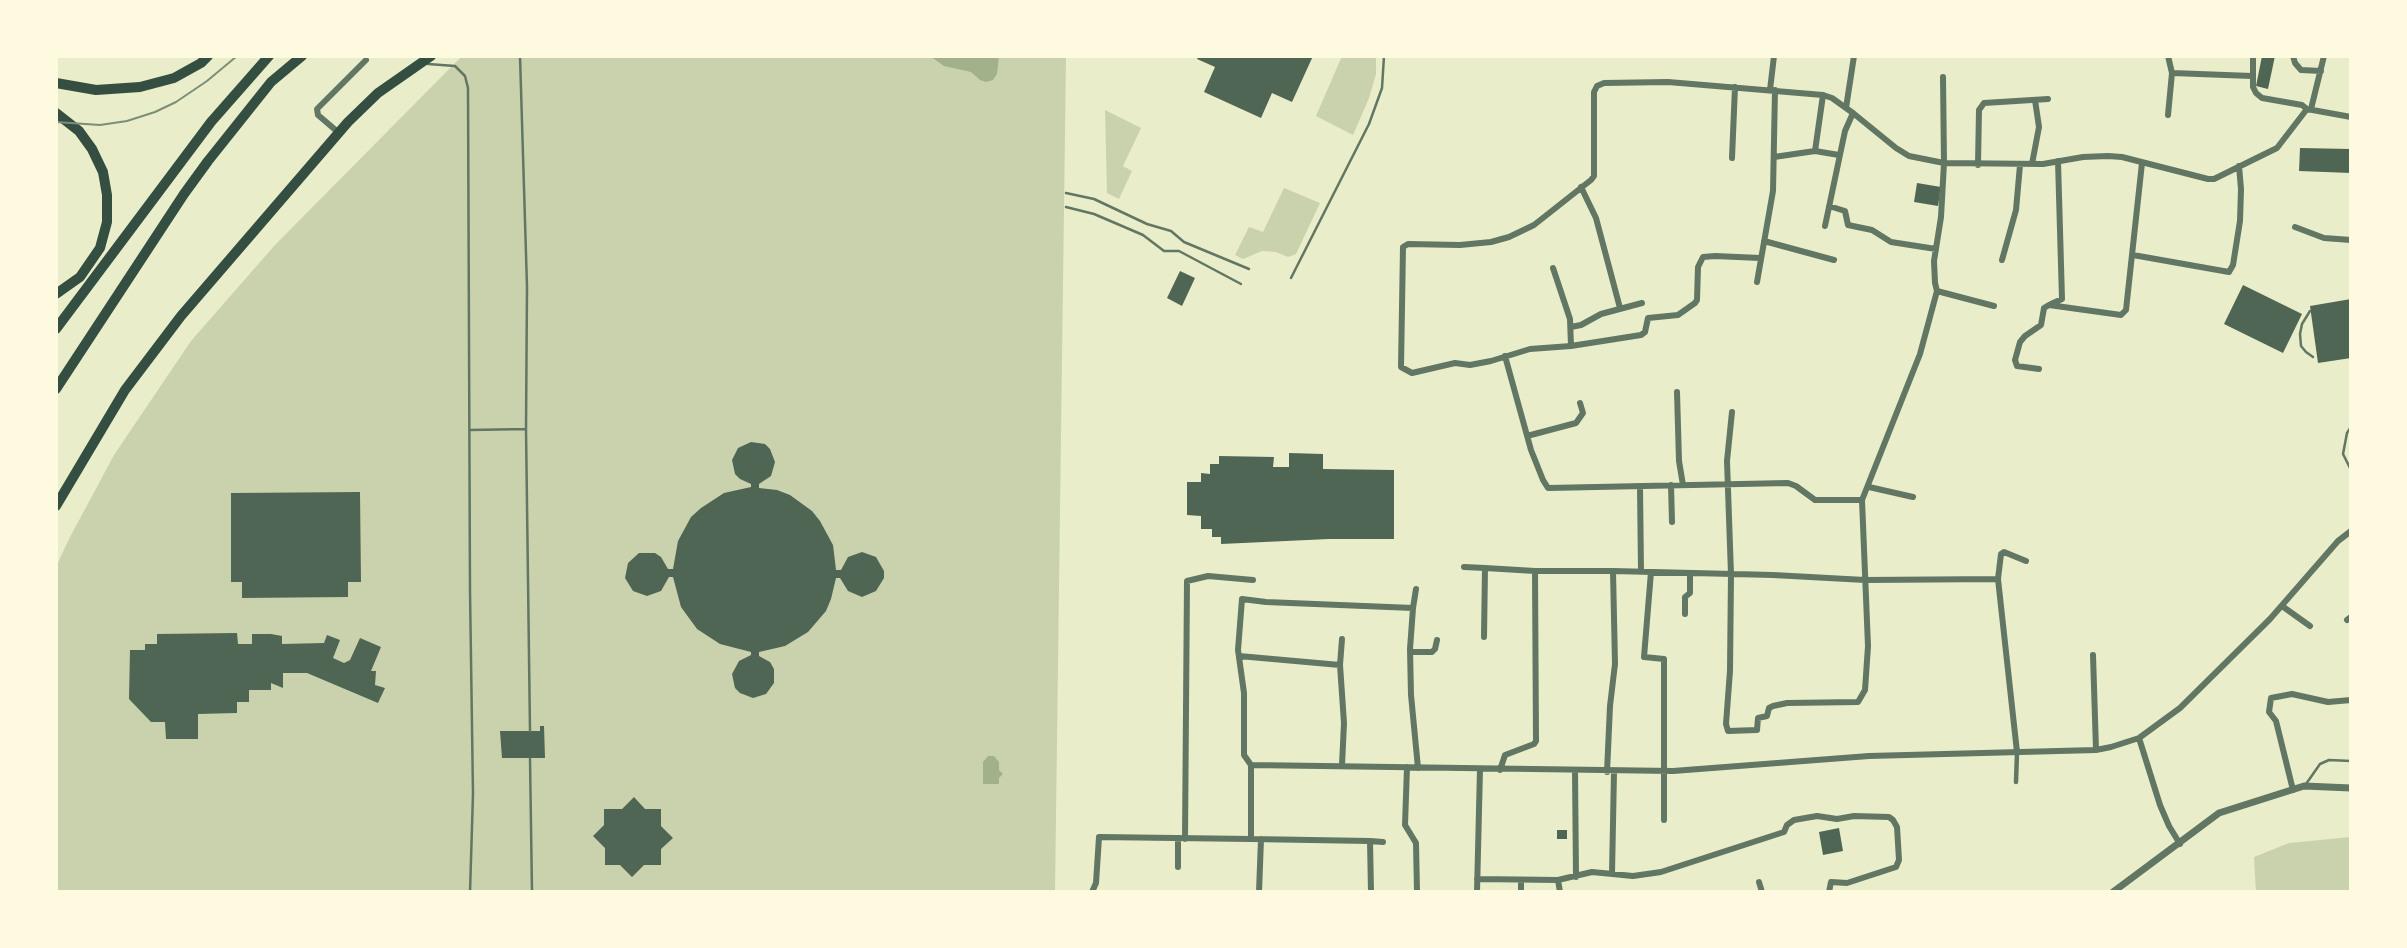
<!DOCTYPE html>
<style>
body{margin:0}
#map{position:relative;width:2407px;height:948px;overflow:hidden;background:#e9edc9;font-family:"Nunito Sans",sans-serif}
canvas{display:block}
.frame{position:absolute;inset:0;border:58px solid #fefae0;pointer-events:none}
</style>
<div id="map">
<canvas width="2407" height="948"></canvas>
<div class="frame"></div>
</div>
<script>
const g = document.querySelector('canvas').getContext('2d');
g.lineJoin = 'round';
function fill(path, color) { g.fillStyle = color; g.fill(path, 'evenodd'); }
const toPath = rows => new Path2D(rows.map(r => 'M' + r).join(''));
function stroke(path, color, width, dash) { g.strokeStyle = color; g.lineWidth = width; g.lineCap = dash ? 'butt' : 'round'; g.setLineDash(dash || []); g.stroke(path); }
const green = toPath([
 [462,56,1066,56,1055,892,56,892,56,567,69,539,114,455,191,341,275,245],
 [1342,56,1376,56,1376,74,1369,98,1353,135,1316,116],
 [1105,110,1141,128,1123,166,1132,171,1119,199,1107,193],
 [1284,188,1320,203,1296,254,1288,257,1276,252,1262,251,1243,259,1235,255,1249,227,1263,232],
 [2351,837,2351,892,2256,892,2254,857,2289,843]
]);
const water = toPath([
 [930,56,999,56,997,74,993,80,986,82,980,80,971,72,944,66],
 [988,756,994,756,999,762,999,770,1003,774,999,778,999,784,983,784,983,762]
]);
const building = toPath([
 [1199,56,1313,56,1292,102,1272,93,1261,118,1204,92,1215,67,1197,59],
 [2262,56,2275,56,2268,89,2256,86],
 [2300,148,2351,149,2351,173,2299,171],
 [1917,183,1941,187,1938,206,1914,202],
 [1180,271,1195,278,1182,306,1167,298],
 [2243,285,2302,314,2283,353,2224,324],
 [2351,299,2351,358,2318,363,2310,306],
 [751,442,765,444,770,449,775,462,771,476,759,484,759,488,777,490,790,495,812,511,820,521,833,545,836,570,841,570,848,557,862,552,876,557,884,571,884,578,876,591,862,597,848,591,840,578,836,578,831,599,826,611,808,632,785,646,759,652,759,656,770,662,774,669,774,683,766,694,753,698,740,693,735,688,732,674,739,661,751,655,751,652,720,644,697,629,681,607,673,577,669,577,661,591,647,596,633,591,625,578,628,563,639,553,655,553,661,557,668,569,673,569,678,541,691,517,701,508,724,493,751,487,751,484,740,479,735,474,732,460,738,448],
 [1289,453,1323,454,1323,469,1394,470,1394,539,1329,539,1221,544,1221,537,1212,537,1212,529,1201,529,1201,516,1187,515,1187,482,1201,482,1201,473,1210,474,1210,464,1219,464,1219,456,1274,457,1273,467,1289,467],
 [360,492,361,582,348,582,348,597,242,598,242,582,231,582,231,493],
 [237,633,238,644,252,644,252,634,271,634,282,636,282,644,324,643,327,635,340,640,333,658,344,663,350,660,360,638,381,647,371,671,376,671,375,685,385,688,378,703,307,673,283,673,283,688,271,683,271,690,249,690,249,702,237,702,237,713,198,714,198,739,166,739,165,722,151,722,129,699,130,650,145,650,145,644,157,644,157,634],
 [540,726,544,726,545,758,502,758,500,731,540,731],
 [634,797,645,809,661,809,661,826,673,838,661,849,661,865,644,865,632,877,620,865,605,865,605,848,593,836,604,825,604,809,622,809],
 [1839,828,1843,851,1823,855,1819,832],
 [1557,830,1567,830,1567,839,1557,839]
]);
const service = toPath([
 [520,56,527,287,526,429,530,731],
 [428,64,455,66,465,76,468,88,470,591,473,794,470,892],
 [1066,193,1094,199,1147,224,1171,231,1184,242,1249,269],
 [1066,207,1094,214,1143,235,1164,251,1179,251,1241,284],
 [1291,278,1369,124,1382,88,1384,56],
 [2310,311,2302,324,2300,334,2301,346,2306,352,2313,357],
 [2351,427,2347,433,2343,454,2351,470],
 [470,430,526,429],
 [530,759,532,892],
 [2306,784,2320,764,2329,760,2351,761]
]);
const pedestrian = toPath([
 [2016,782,2017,752]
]);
const minor = toPath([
 [2168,56,2172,73,2168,115],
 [2253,56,2253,87,2256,93,2262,98,2302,105,2307,109],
 [2293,56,2295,63,2301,70,2321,71],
 [2172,73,2252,76],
 [1770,90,1774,56],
 [1846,108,1854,56],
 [2311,109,2324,56],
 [339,133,318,115,317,109,366,60],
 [1815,151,1823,95],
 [1774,157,1815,151,1839,155],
 [1732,158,1735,87],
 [2032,164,2039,127,2035,100],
 [1978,165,1979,110,1984,103,2048,99],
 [1581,187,1596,218,1620,308],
 [1829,206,1845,211,1848,225,1872,230,1891,242,1936,249],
 [1825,226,1845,131,1853,113],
 [2295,227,2324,238,2351,240],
 [1764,241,1834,260],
 [2133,255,2229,272,2233,265,2240,221,2241,189,2239,166],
 [1760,258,1715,256,1703,257,1698,267,1697,300,1695,303,1678,315,1648,318,1645,332,1641,335,1571,346,1530,349,1491,361,1470,365,1455,363,1412,373,1401,367,1403,247,1408,244,1460,245,1491,242,1509,237,1534,225,1591,180,1594,176,1594,92,1597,86,1604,83,1668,82,1823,95,1832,98,1853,113,1896,148,1909,156,1944,163,2043,164,2083,157,2108,156,2122,157,2208,179,2214,179,2277,148,2307,109,2351,117],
 [2002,260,2016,210,2020,165],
 [1553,268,1570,319,1571,346],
 [1757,282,1773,191,1775,90],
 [1937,291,1994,306],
 [2051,304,2062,299,2058,161],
 [2049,305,2121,315,2126,310,2142,163],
 [1571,327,1581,325,1601,314,1642,303],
 [1505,356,1531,450,1543,480,1548,488,1788,483,1796,486,1815,500,1862,500],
 [2039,369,2017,366,2015,360,2020,342,2025,336,2041,325,2044,308,2049,305],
 [1677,392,1679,461,1683,485],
 [1732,412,1727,461,1731,574,1730,671,1726,724,1728,731,1757,730,1758,718,1767,716,1769,708,1773,706,1787,703,1858,702,1865,690,1868,646,1862,500,1920,354,1937,291,1935,283,1934,261,1941,217,1944,163,1943,77],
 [1527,436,1576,423,1583,413,1580,403],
 [1671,485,1672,522],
 [1640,486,1641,571],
 [1869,487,1913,497],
 [1464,567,1485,568],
 [1651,572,1644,657,1664,659,1664,820],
 [1998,579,2001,554,2004,552,2026,561],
 [2282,606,2310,626],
 [1413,608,1416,589],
 [1685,614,1685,597,1690,593,1690,573],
 [2347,620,2351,617],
 [1484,637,1485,568,1535,571,1613,571,1773,575,1865,580,1998,579,2017,752],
 [1410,652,1432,652,1435,649,1437,640],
 [2093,655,2096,750],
 [1239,656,1340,665,1344,723,1342,765],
 [1340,665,1342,639],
 [2139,738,2160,805,2169,826,2180,844],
 [1251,765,1244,755,1244,693,1238,650,1242,599,1266,602,1413,608,1410,649,1411,695,1418,768],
 [1407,767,1405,825,1416,843,1417,892],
 [1500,770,1505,755,1534,744,1536,741,1535,571],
 [1575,770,1576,877],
 [1607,772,1610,706,1615,664,1613,571],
 [2293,790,2276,721,2269,712,2271,698,2292,694,2328,702,2351,700],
 [1178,838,1178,867],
 [1185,839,1187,581,1208,576,1253,580],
 [1251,839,1370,841,1371,892],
 [1370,841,1383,842],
 [1612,874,1614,772],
 [1477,879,1558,880,1592,872,1633,876,1661,872,1784,832,1787,825,1794,820,1817,816,1837,819,1854,816,1889,817,1893,820,1897,827,1899,860,1896,867,1847,883,1831,882,1829,892],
 [1521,880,1521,892],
 [1558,880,1560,892],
 [1759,882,1762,892],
 [1092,892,1096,883,1099,837,1251,839,1251,765,1673,771,1869,756,2096,750,2111,747,2139,738,2180,708,2270,619,2338,541,2351,531],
 [1259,892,1261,839],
 [1477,892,1480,769]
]);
const tertiary = toPath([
 [2113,892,2219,813,2304,786,2351,788]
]);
const primary = toPath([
 [56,389,184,194,208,161,271,82,302,56],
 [56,506,125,390,181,316,348,122,378,93,431,56]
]);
const motorway = toPath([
 [56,83,96,90,140,87,174,78,201,63,208,56],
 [56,113,79,131,92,149,103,172,107,195,107,222,100,248,80,277,56,294],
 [56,329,211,122,269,56]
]);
const tram = toPath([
 [56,122,100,125,127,121,155,112,176,102,207,81,237,56]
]);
fill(green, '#cad2ad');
fill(water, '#a3b18a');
fill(building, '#4f6655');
stroke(service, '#617663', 2.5);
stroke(pedestrian, '#617663', 4.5);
stroke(minor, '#617663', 6);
stroke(tertiary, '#617663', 7);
stroke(primary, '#344e41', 10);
stroke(motorway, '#344e41', 10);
stroke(tram, '#7c8e77', 2);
</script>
